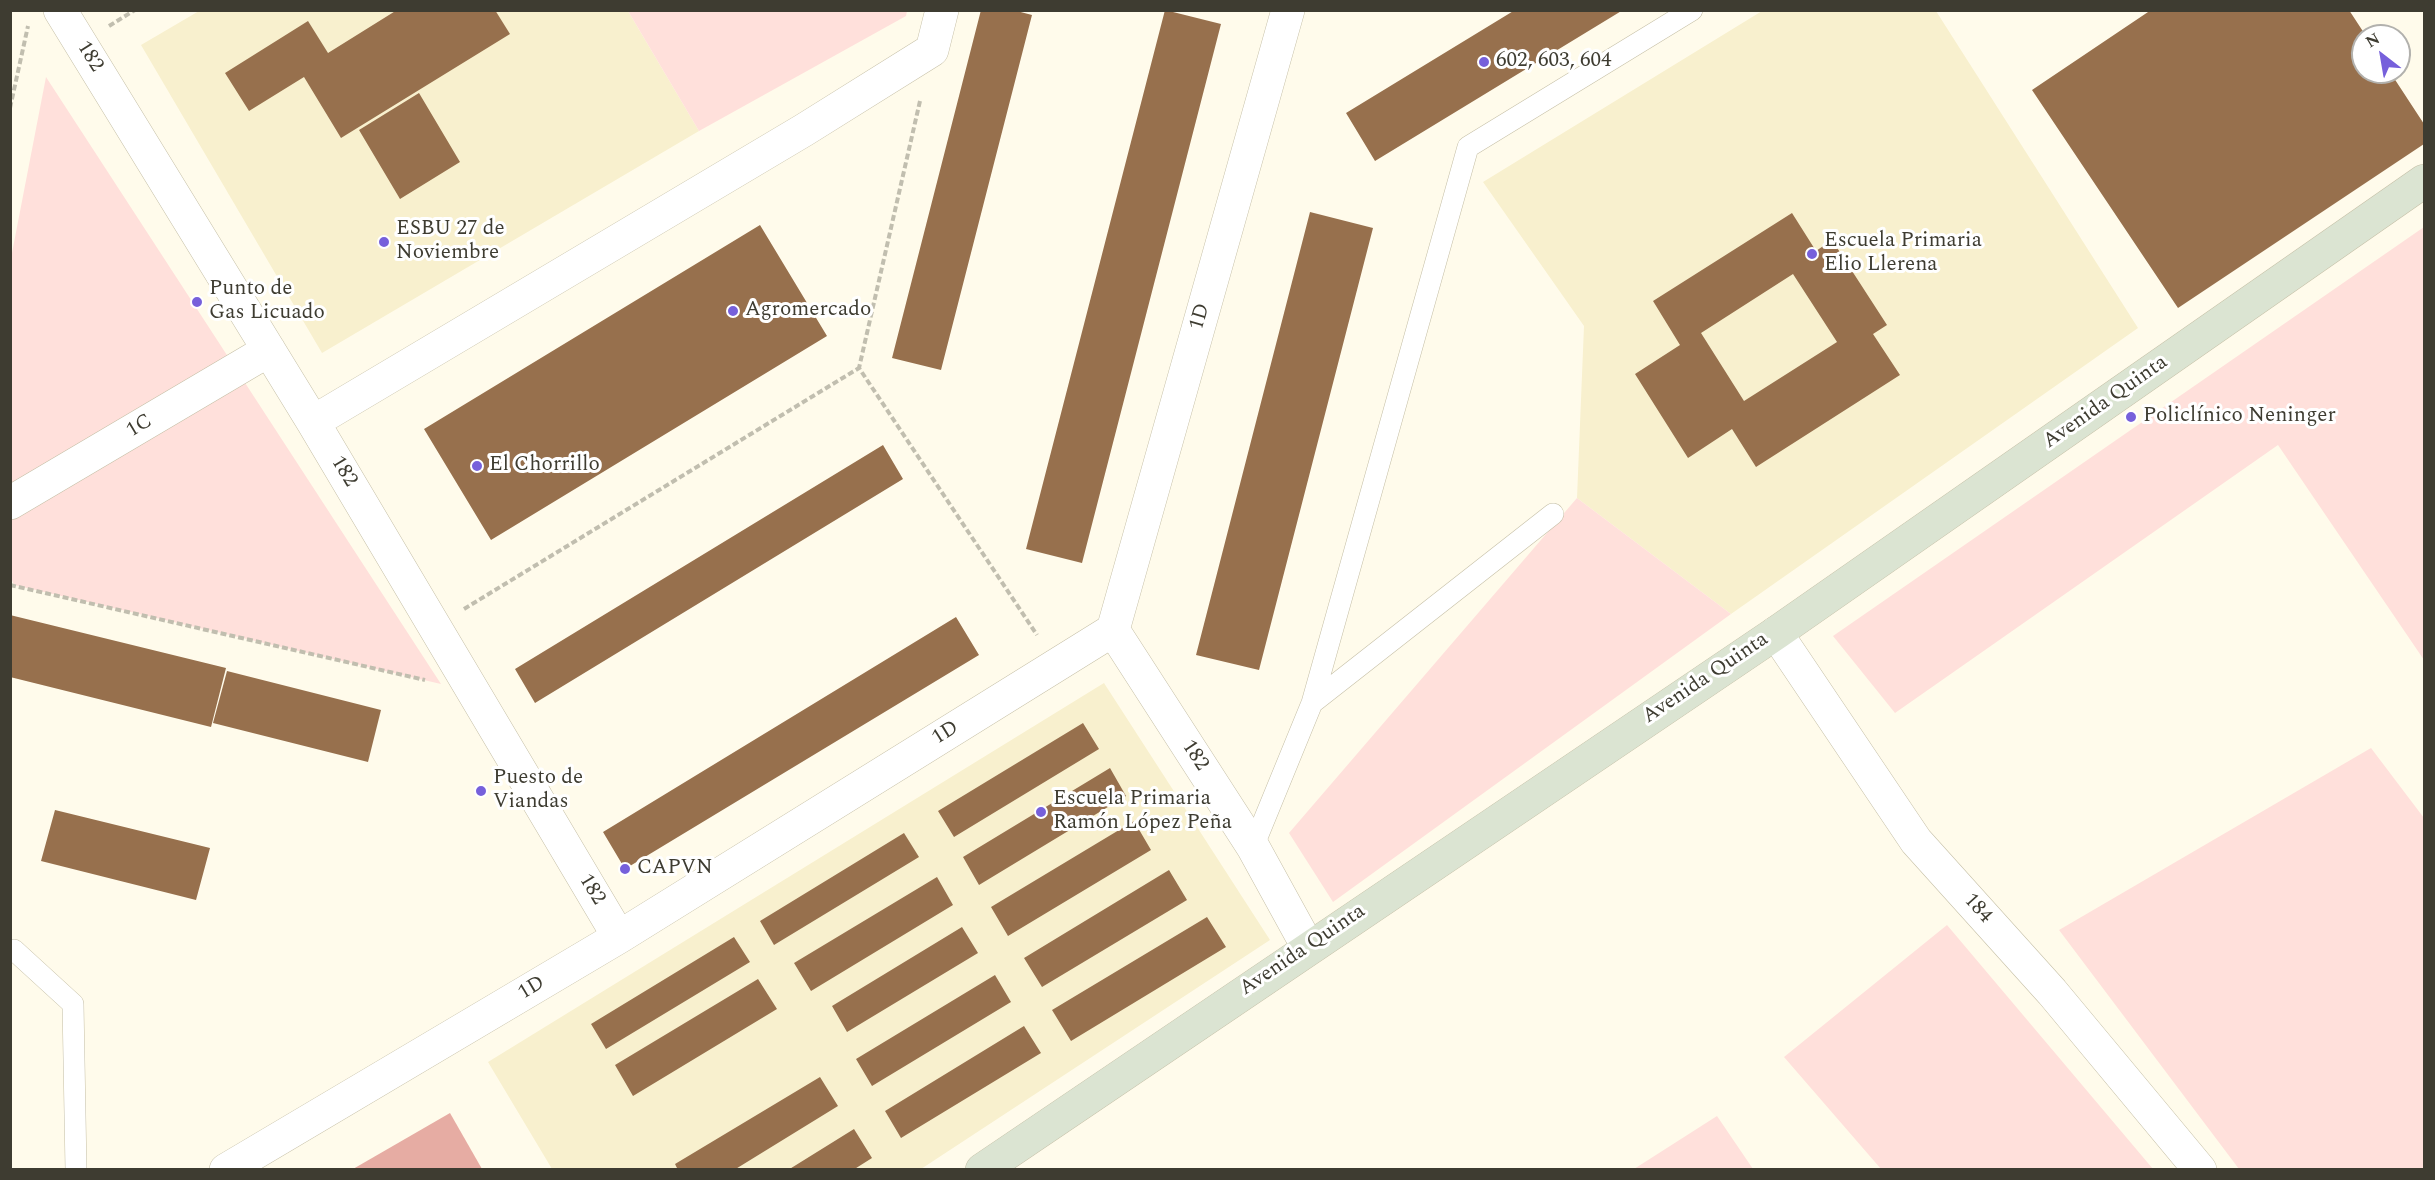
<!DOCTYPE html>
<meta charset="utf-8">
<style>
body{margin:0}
#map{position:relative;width:2435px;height:1180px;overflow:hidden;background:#fffbeb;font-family:Spectral,serif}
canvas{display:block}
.frame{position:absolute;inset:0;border:12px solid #3e3c31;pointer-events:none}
.north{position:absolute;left:2351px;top:24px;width:60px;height:60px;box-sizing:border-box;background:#fff;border:2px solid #b2b1ad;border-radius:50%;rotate:329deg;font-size:16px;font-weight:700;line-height:24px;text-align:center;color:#3e3c31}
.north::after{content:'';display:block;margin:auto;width:21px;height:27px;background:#7660db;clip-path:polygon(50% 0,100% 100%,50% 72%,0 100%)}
</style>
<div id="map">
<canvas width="2435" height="1180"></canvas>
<div class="frame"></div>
<div class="north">N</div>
</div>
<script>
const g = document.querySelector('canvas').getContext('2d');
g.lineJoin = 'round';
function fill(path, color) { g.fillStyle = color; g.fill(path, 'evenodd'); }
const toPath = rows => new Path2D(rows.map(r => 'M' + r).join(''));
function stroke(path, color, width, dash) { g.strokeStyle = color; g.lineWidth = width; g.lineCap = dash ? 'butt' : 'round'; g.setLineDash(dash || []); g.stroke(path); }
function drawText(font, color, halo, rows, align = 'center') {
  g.font = font + ' Spectral,serif'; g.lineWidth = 6; g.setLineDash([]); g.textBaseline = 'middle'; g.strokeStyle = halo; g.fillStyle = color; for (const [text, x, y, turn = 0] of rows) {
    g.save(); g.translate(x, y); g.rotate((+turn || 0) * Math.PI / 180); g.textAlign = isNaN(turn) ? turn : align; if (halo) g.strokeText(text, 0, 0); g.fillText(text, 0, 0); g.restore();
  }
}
const built = toPath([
 [199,11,628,11,699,131,322,353,141,45],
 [1762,11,1936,11,2138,328,1731,614,1577,498,1584,326,1483,182],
 [1104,683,1270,940,921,1169,552,1169,488,1062]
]);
const green = toPath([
 [628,11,907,11,906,16,699,131],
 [46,77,441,684,14,585,11,578,11,258],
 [2424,227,2424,660,2278,445,1895,713,1833,636],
 [1577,498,1731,614,1333,902,1289,833],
 [2371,748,2424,818,2424,1169,2239,1169,2059,930],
 [1947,925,2153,1169,1881,1169,1784,1057],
 [1717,1116,1753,1169,1634,1169]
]);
const forest = toPath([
 [450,1113,482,1169,353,1169]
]);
const building = toPath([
 [397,10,495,10,510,34,341,138,304,77,249,111,225,73,308,21,328,53],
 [981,10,1013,10,1032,15,941,370,892,358],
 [1165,10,1221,24,1082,563,1026,549],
 [1515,10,1623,10,1375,161,1346,113],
 [2151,10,2349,10,2366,36,2363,36,2363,72,2390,72,2424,124,2424,144,2178,308,2032,90],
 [419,93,460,162,400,199,359,130],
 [1310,212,1373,228,1259,670,1196,655],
 [1792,213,1816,251,1832,240,1887,325,1873,334,1900,375,1756,467,1732,429,1688,458,1635,374,1680,345,1653,301],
 [1793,274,1837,342,1744,401,1701,333],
 [760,225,827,336,491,540,424,429],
 [883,445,903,479,535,703,515,669],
 [10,615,226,668,211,727,10,677],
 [956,617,979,655,625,869,603,832],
 [227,671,381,710,368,762,213,723],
 [1083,723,1099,749,954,837,938,811],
 [1110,768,1126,796,979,885,963,857],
 [55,810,210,848,196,900,41,861],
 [1134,821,1151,850,1008,936,991,907],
 [904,833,919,857,774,945,760,921],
 [1169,870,1187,900,1042,987,1024,958],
 [937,877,953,905,811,991,794,963],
 [1207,917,1226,947,1071,1041,1052,1010],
 [962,927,978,953,847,1032,832,1006],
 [734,937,750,962,606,1049,591,1024],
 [995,975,1011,1002,872,1086,856,1059],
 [758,979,777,1009,633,1096,615,1065],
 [1024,1026,1041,1053,901,1138,885,1111],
 [820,1077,838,1106,734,1170,678,1170,675,1164],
 [854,1129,872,1158,853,1170,788,1170]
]);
const path = toPath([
 [109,26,135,10],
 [920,101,859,368,1037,635],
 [10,108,28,26],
 [10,585,425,680],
 [464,609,859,368]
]);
const lane = toPath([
 [1312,703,1553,514],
 [1253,847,1312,703,1468,147,1692,10],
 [10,951,14,950,73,1004,76,1170]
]);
const street = toPath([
 [60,10,313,422,619,937],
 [313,422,804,130,932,50,942,10],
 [10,503,269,350],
 [1113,630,1253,847,1308,947],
 [1776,633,1916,841,2052,992,2200,1170],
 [226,1170,619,937,1113,630,1288,10]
]);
const secondary = toPath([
 [982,1170,1776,633,2424,181]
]);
const markers = [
 [1484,62,6,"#7660db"],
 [384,242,6,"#7660db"],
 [1812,254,6,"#7660db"],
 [197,302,6,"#7660db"],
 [733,311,6,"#7660db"],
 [2131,417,6,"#7660db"],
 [477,466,6,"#7660db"],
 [481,791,6,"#7660db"],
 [1041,812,6,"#7660db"],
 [625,869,6,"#7660db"]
];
const streetNames = [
 ["182",89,57,58],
 ["1D",1201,317,-74],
 ["Avenida Quinta",2106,403,-35],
 ["1C",140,427,-31],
 ["182",343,472,59],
 ["Avenida Quinta",1706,679,-34],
 ["1D",946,734,-32],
 ["182",1194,756,57],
 ["182",591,890,59],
 ["184",1977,909,48],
 ["Avenida Quinta",1303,951,-34],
 ["1D",532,989,-31]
];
const poiNames = [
 ["602, 603, 604",1496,62],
 ["ESBU 27 de",396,230],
 ["Noviembre",396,254],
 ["Escuela Primaria",1824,242],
 ["Elio Llerena",1824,266],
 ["Punto de",209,290],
 ["Gas Licuado",209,314],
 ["Agromercado",745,311],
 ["Policlínico Neninger",2143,417],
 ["El Chorrillo",489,466],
 ["Puesto de",493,779],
 ["Viandas",493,803],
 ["Escuela Primaria",1053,800],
 ["Ramón López Peña",1053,824],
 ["CAPVN",637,869]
];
fill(built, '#f8f0ce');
fill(green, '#ffe0db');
fill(forest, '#e6aca3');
fill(building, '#97704d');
stroke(lane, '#c5bfa6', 22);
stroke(street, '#c5bfa6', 34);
stroke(secondary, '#c5bfa6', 34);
stroke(path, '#c1beaf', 4, [6, 3]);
stroke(lane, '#fff', 21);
stroke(street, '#fff', 33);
stroke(secondary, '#dbe4d2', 33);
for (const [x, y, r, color] of markers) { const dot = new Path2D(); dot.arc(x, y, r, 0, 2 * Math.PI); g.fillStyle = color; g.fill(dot); stroke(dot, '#fff', 2); }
drawText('21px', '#3e3c31', '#fff', streetNames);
drawText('21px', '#3e3c31', '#fff', poiNames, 'left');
</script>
